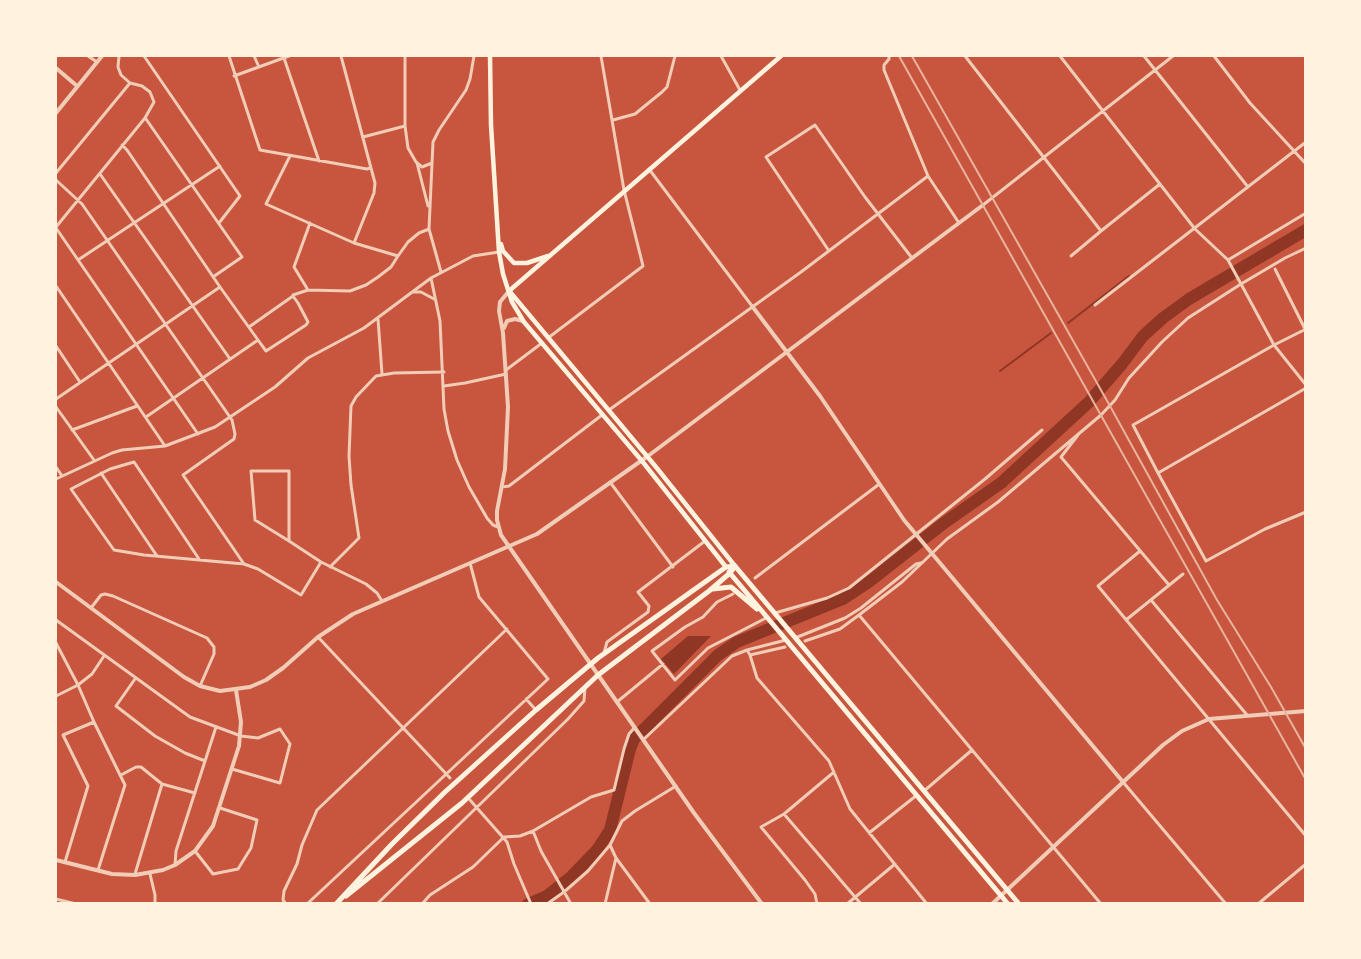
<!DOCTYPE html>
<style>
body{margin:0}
#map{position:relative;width:1361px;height:959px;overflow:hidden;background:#c8553d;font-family:"PT Serif",serif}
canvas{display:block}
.frame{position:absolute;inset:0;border:57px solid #fff3e0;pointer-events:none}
</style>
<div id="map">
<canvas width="1361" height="959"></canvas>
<div class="frame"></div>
</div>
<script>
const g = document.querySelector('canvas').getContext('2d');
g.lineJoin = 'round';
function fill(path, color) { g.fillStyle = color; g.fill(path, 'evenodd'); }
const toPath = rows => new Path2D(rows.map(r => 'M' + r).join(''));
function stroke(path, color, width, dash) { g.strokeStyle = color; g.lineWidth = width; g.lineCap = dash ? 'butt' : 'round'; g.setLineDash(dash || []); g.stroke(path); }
const water = toPath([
 [688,636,711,636,674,674,661,659]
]);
const stream = toPath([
 [1068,323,1129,276],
 [1000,371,1051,333]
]);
const river = toPath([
 [528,904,547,896,571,877,597,850,610,830,630,749,634,739,718,655,737,642,843,599,870,581,944,523,1001,483,1089,402,1122,364,1143,336,1163,318,1189,299,1306,230]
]);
const minor = toPath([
 [88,56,97,62],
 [119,56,118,67,121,75,130,83],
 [144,56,240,196,219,223],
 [229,56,260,150,367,169,370,168],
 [254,56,259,67],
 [341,56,375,183,374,193,354,243],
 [721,56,740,90],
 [965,56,1101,231,1160,184],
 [1060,56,1195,229,1228,260,1274,345,1306,385],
 [1144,56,1248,187],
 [1214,56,1250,103,1306,164],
 [284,58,319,161],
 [234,76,289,56],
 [146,119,242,257,213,277],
 [613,120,635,114,662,92,667,87,675,56],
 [405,126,408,148,416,162,422,167,432,163],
 [363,137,405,126,405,56],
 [122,145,127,150,220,287,258,340,266,351,306,325,308,322,298,303,293,296,249,327],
 [290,156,266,204,354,243,398,256,408,242,419,233,429,229],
 [417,163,428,206],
 [649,169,752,306],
 [56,173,130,83,142,86,150,92,154,102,145,118,56,227],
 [100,174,230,359],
 [928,176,959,223],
 [56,180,82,204,232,420,235,434,234,439,183,475,244,564],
 [983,205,1173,56],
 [56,228,198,434],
 [829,251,766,157,815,125,865,197,912,258],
 [1071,256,1101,231],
 [78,260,220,166],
 [1228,260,1306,213],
 [1275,269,1305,329],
 [441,272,429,229,433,142,439,130,466,90,470,79,474,56],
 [431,278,440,321,444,409,448,431,457,460,469,487,487,518,493,525,498,527],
 [56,286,165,446],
 [308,290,294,267,310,223],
 [413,292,421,292,434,299],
 [293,295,308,290,350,291,366,285,378,277,391,267,398,256],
 [1095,305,1306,142],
 [378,319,382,374],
 [548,338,643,266,624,190,601,56],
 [56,346,80,382],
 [506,370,542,343],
 [444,386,465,383,506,374],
 [1306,388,1158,473,1206,561,1265,529,1306,512],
 [56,399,220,287],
 [56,407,94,460],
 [609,410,801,272,928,176,884,70,884,65,889,59,889,56],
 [146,417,258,340],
 [72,430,137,406],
 [1078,435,1061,457,1169,585],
 [56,467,62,476],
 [251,471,289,471,289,541,255,520,251,471],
 [101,473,157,556],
 [1158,473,1133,425,1274,345,1306,329],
 [56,479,112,453,122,450,165,446,215,427,275,387,308,358,364,328,431,278,473,256,499,252],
 [610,482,673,567],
 [502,487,509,486,602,415],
 [289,541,321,562,366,584,377,593,382,601],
 [1140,551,1098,586,1306,836],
 [199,559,134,462,110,469,71,489,114,550,144,555,244,564,258,569,301,595,321,562],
 [330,567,359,538,351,485,349,456,351,406,356,397,376,376,394,373,444,372],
 [755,578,878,485],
 [733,594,717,602,703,617,685,627,652,651,675,680,708,648,766,618],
 [1151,600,1247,715],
 [91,608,101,595,105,594,113,596,207,638,214,647,214,654,200,686],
 [775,613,827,598,849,588,985,479,1042,430],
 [859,615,1101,904],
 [56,620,190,717,241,736,258,738,280,729,290,744,280,783,232,769],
 [1126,620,1183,574],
 [318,637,450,778],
 [795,638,845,618,861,608,916,564,921,563],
 [805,641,840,629,859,615,902,582,947,539,998,502,1101,415,1115,400,1129,378,1162,342,1188,318,1241,284,1285,258,1306,248],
 [56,643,78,685,94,722],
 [747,650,786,640],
 [604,653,607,642,648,612,649,606,638,592,705,541],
 [750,655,757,678,829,761,850,809,927,904],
 [135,679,116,706,155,736,185,753,205,761],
 [56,696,78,685,92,674,104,656],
 [526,699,536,710],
 [617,702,663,664],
 [643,740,732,656,747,650,750,655,785,647],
 [121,775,136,767,141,767,162,784,195,793],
 [1123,782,1226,904],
 [924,791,972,750],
 [470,800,507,842,514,864,531,904],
 [784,814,861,904],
 [533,831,541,851,571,904],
 [869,833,917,795],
 [610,845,616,858,650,904],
 [195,851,213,874,238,869,251,848,257,820,220,808],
 [65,862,88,786,63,735,94,722,125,785,98,870],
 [175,865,176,851,216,727],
 [135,874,162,784],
 [150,874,155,895,155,904],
 [56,899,76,904],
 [286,904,283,900,284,891,297,864,302,845,317,810,507,629],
 [307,904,548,679,479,597,470,563],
 [377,904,568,719,584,701,585,687],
 [422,904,430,895,473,867,504,837,520,836,533,831,591,797,614,790,624,749,629,734,635,727],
 [547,904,564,892,588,871,610,845,622,821,635,811,676,786],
 [605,904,616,858],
 [712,904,719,904],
 [817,904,815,894,805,880,761,827,784,814,834,772],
 [847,904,895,864],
 [1258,904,1306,864]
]);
const tertiary = toPath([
 [56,68,77,86],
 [56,113,102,56],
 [509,291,500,302,499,311,503,333,508,407,505,469,497,511,497,520,501,535,694,813,762,904],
 [752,306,820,396,904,520,1123,782],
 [504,328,507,321,515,319,523,321],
 [56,582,184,677,200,686,220,691,250,687,266,680,283,668,318,637,353,614,537,534,648,456,983,205],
 [56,860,112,874,135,875,163,870,175,865,195,851,213,826,239,746,241,722,236,690],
 [992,904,1163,745,1182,731,1209,719,1306,711]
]);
const secondary = toPath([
 [490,56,491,125,499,252,503,274,512,302,524,322,642,461,726,567],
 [501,244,503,251,514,263,527,263,548,256],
 [511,293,656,467,735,566]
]);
const primary = toPath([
 [509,291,781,56]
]);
const trunk = toPath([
 [735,566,1019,904],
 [729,572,1008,904],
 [713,589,731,587,757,609],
 [346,896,462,803,598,675,709,591,730,573,735,566],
 [336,904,392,844,445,792,536,710,598,658,726,567,735,566]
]);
const rail = toPath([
 [899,56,1306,780],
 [912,56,1110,406,1217,600,1271,687,1306,749]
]);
fill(water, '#8f3625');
stroke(stream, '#8f3625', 2);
stroke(river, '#8f3625', 12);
stroke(minor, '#f1ccb7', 3);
stroke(tertiary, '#f1ccb7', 4);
stroke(secondary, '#fff3e0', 4.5);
stroke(primary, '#fff3e0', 4.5);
stroke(trunk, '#fff3e0', 5);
stroke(rail, '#e9b49f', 2);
</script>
